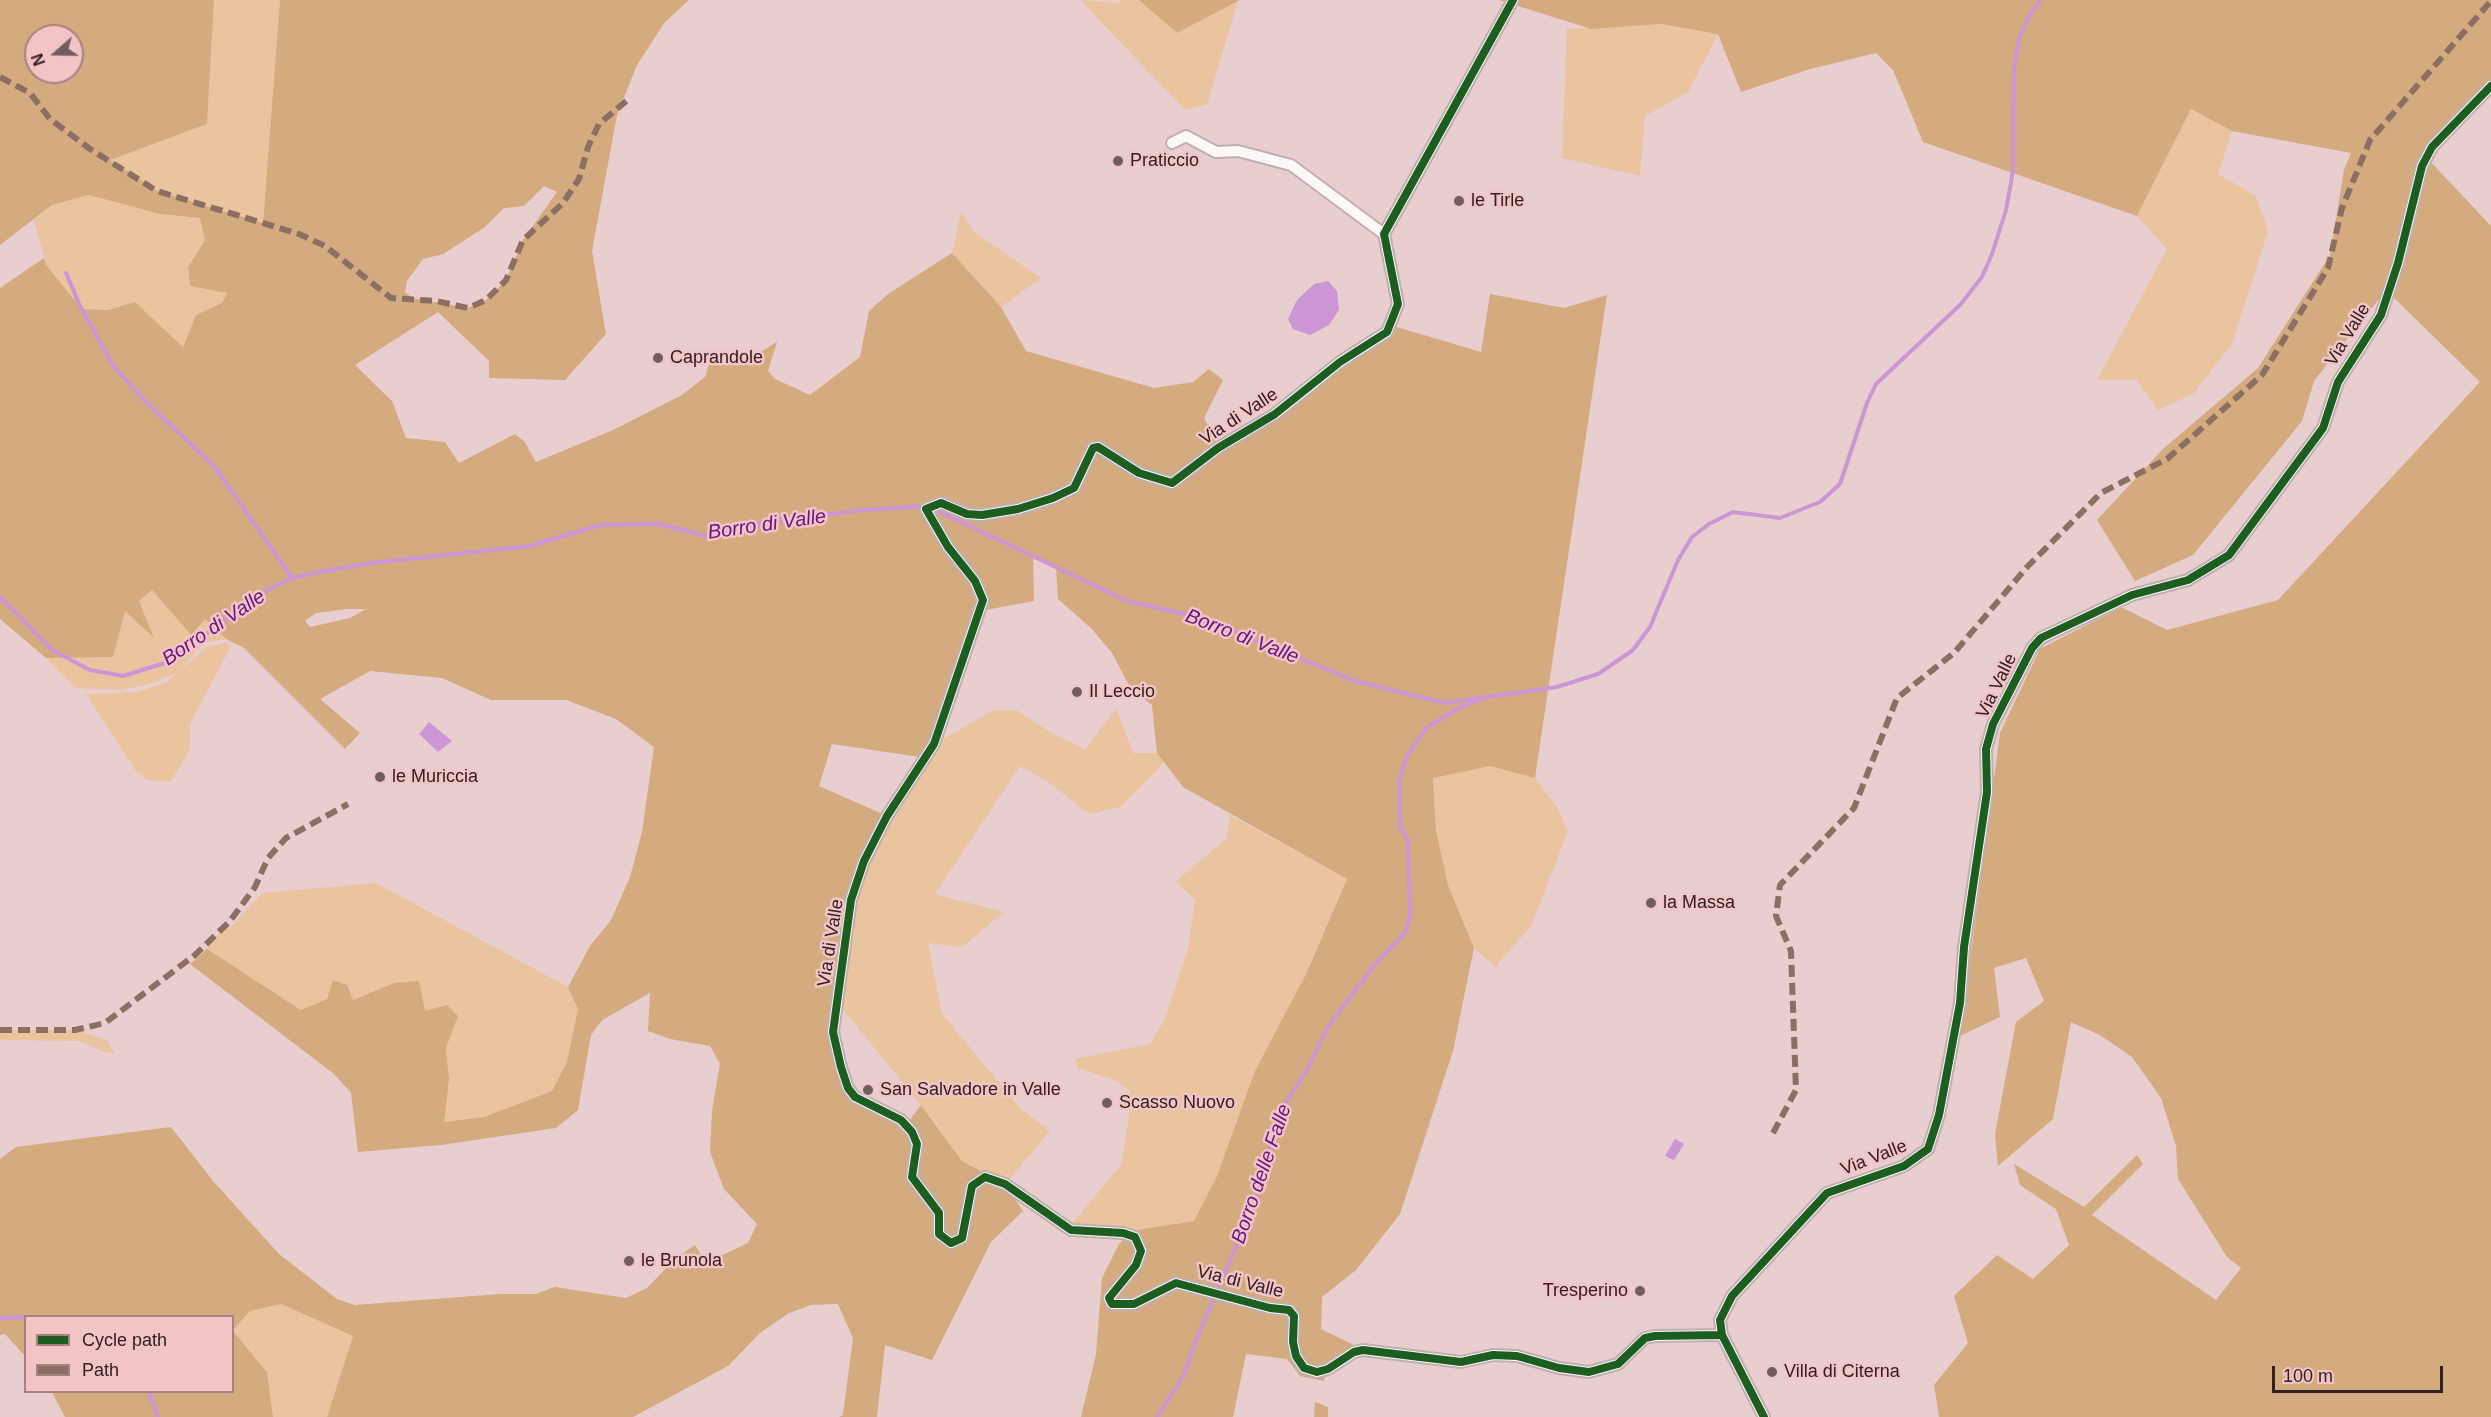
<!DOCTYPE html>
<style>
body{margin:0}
#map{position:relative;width:2491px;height:1417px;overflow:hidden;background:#e8cecf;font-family:Helvetica,sans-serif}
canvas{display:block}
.legend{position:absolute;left:24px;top:1315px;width:210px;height:78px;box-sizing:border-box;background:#f2c4c5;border:2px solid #a58283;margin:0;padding:8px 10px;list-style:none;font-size:18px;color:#312021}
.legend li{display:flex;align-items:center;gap:12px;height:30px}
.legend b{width:30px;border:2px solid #a58283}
.north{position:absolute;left:24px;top:24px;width:60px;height:60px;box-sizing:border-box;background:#f2c4c5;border:2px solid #a58283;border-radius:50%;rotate:250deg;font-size:16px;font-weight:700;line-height:24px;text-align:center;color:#312021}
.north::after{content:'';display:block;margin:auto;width:21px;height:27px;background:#715d5e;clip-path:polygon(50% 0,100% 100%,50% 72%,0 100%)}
.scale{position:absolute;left:2272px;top:1366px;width:171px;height:27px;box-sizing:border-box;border:3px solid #312021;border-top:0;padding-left:8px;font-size:18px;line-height:21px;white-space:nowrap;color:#312021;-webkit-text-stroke:4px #f2c4c5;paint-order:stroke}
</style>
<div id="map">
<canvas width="2491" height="1417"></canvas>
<ul class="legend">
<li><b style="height:8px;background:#1b5e20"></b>Cycle path</li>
<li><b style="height:8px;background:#8d6e63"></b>Path</li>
</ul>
<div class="north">N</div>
<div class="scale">100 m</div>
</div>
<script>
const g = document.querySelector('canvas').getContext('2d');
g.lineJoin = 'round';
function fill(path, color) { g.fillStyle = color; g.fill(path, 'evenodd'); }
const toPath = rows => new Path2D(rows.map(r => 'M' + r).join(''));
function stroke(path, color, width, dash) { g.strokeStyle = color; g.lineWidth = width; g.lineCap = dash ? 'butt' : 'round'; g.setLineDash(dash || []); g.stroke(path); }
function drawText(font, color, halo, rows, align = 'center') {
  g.font = font + ' Helvetica,sans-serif'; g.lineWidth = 5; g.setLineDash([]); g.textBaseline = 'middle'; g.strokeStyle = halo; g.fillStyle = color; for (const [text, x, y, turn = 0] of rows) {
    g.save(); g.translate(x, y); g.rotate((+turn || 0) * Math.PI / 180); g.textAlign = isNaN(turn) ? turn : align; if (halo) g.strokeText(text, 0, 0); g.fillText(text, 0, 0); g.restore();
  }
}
const green = toPath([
 [214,0,280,0,263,223,157,191,109,160,207,124],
 [1080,0,1118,3,1121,0,1139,0,1177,33,1238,1,1207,104,1185,110],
 [1661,24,1718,34,1688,92,1645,116,1640,176,1562,158,1567,29],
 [2191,109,2232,131,2218,174,2256,196,2268,231,2232,344,2193,394,2158,410,2137,380,2097,380,2167,249,2137,216],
 [90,195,160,214,201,218,205,240,188,267,190,285,227,293,223,303,196,315,183,347,135,302,108,310,82,309,46,265,34,220,52,205],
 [961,212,974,232,1041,278,1001,307,952,253],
 [152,590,191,635,205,619,226,639,205,642,178,672,208,646,225,643,231,646,190,724,190,750,170,782,147,780,136,771,86,694,138,692,167,682,176,673,150,684,120,690,75,688,46,658,113,657,125,611,153,636,139,601],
 [1116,709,1133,753,1157,753,1164,763,1120,807,1090,814,1048,782,1020,766,935,894,1004,912,962,947,928,943,942,1014,1020,1108,1050,1131,1005,1184,962,1161,934,1121,837,1002,844,940,864,861,934,744,994,710,1016,710,1055,735,1085,749],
 [1490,766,1535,778,1557,807,1568,831,1531,926,1495,967,1474,948,1448,885,1436,831,1433,777],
 [1230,815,1347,879,1217,1176,1194,1221,1131,1231,1070,1226,1121,1165,1129,1116,1129,1090,1113,1079,1077,1068,1075,1059,1150,1044,1165,1019,1188,948,1195,899,1175,882,1226,839],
 [376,883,568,987,578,1009,567,1062,552,1091,484,1117,443,1122,449,1080,446,1048,458,1016,425,1012,394,983,352,1000,327,999,301,1010,207,949,210,940,233,925,262,893],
 [0,1030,75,1030,107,1040,114,1053,103,1052,80,1041,0,1040],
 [281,1304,353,1336,327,1417,273,1417,267,1372,233,1331,250,1311]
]);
const forest = toPath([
 [0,0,214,0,207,124,110,160,157,191,263,223,280,0,689,0,665,22,637,65,617,115,592,251,606,334,565,380,489,378,489,361,438,312,355,365,392,401,406,438,445,442,459,463,515,434,524,441,536,462,613,430,682,395,705,377,710,361,740,365,777,342,768,371,775,379,810,395,860,357,869,311,888,294,952,253,1001,307,1026,351,1154,388,1193,382,1209,369,1223,380,1204,418,1217,443,1253,426,1390,325,1481,352,1490,294,1564,308,1607,295,1535,778,1490,766,1433,778,1436,831,1448,885,1474,948,1453,1051,1400,1214,1356,1270,1322,1297,1321,1329,1356,1346,1327,1366,1324,1381,1300,1376,1287,1359,1246,1354,1233,1417,1081,1417,1096,1354,1102,1278,1119,1244,1131,1231,1194,1221,1217,1176,1255,1071,1306,974,1347,879,1183,787,1157,753,1152,705,1131,689,1112,653,1091,628,1058,599,1056,567,1033,555,1034,601,980,611,934,744,920,757,832,744,819,786,887,816,851,900,833,1032,848,1088,906,1125,921,1105,962,1161,1005,1184,1023,1211,991,1242,932,1360,885,1345,877,1417,839,1417,843,1415,853,1338,838,1304,811,1305,789,1313,760,1333,728,1366,633,1417,327,1417,353,1336,281,1304,250,1311,233,1330,232,1316,26,1316,25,1356,5,1334,0,1335,0,1159,16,1147,171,1127,213,1181,279,1254,337,1299,355,1305,500,1294,536,1294,555,1287,626,1298,647,1288,675,1259,695,1245,704,1260,714,1259,748,1243,757,1224,724,1189,710,1152,712,1111,720,1064,710,1046,670,1039,648,1031,650,993,602,1020,591,1035,578,1110,556,1128,441,1145,358,1152,351,1093,334,1074,190,964,207,949,301,1010,327,999,333,980,347,985,353,1000,394,983,419,981,425,1011,447,1005,458,1016,446,1048,449,1080,444,1122,484,1117,552,1091,567,1062,578,1009,568,987,590,946,611,920,630,877,642,832,654,747,616,719,566,700,491,700,442,678,370,671,320,699,360,733,345,749,244,648,226,639,205,619,191,635,152,590,139,601,154,638,125,611,113,657,46,658,0,619,0,288,44,258,46,265,82,309,108,310,135,302,183,347,196,315,222,303,227,293,190,286,188,267,205,240,200,218,160,214,89,195,52,205,0,245],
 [36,36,72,36,72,72,36,72],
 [544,186,557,192,523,240,506,280,486,300,468,308,412,298,405,292,407,281,423,259,443,254,485,227,504,208,524,206],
 [347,609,366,609,350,618,310,627,305,621,316,613],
 [1139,0,1240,0,1177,33],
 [1499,0,2491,0,2491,86,2427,158,2491,226,2491,1417,1939,1417,1934,1385,1968,1343,1954,1296,1997,1255,2033,1279,2069,1245,2056,1209,2020,1185,2014,1164,2084,1207,2137,1155,2143,1164,2092,1215,2216,1300,2241,1268,2227,1257,2178,1179,2176,1146,2161,1098,2132,1057,2100,1035,2071,1022,2053,1119,1998,1166,1995,1134,2016,1022,2044,1001,2026,958,1994,968,2000,1017,1960,1036,2000,733,2040,649,2121,607,2167,630,2278,600,2480,382,2386,290,2314,381,2302,421,2193,555,2135,581,2097,520,2163,449,2258,368,2330,255,2344,170,2351,153,2232,131,2191,109,2137,216,1923,142,1893,70,1876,53,1810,69,1741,92,1718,34,1661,24,1591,29],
 [233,1331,267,1372,273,1417,65,1417,52,1392,232,1392],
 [1315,1402,1328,1407,1328,1417,1314,1417]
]);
const water = toPath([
 [1328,281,1337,291,1339,310,1329,325,1310,335,1293,329,1288,319,1297,300,1314,284],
 [429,722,452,741,438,752,419,734],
 [1675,1139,1684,1144,1674,1160,1665,1156]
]);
const stream = toPath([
 [66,273,80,306,114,367,147,403,214,466,292,578],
 [934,509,1127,601,1201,618,1355,681,1445,703,1479,698],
 [0,597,52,650,90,670,123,676,168,662,260,594,292,578,314,573,371,563,530,546,600,525,659,524,709,537,747,525,862,510,928,506],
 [0,1318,26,1317],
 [149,1392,158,1417],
 [1157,1417,1184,1375,1196,1340,1257,1198,1268,1151,1282,1109,1308,1068,1327,1028,1375,964,1405,933,1410,916,1408,841,1400,826,1399,780,1407,756,1426,728,1457,709,1486,697,1557,687,1598,674,1633,650,1650,627,1678,560,1692,537,1709,524,1733,512,1780,518,1820,502,1840,484,1867,403,1876,384,1961,304,1982,277,1992,254,2006,210,2013,171,2014,68,2019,38,2030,14,2041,0]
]);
const street = toPath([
 [1513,0,1384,234,1398,304,1387,332,1340,362,1275,414,1218,448,1172,483,1139,473,1098,447,1093,448,1074,488,1053,498,1018,509,982,515,967,514,941,503,926,509,948,547,975,581,983,600,934,744,887,816,864,861,851,900,833,1032,841,1067,848,1088,855,1097,901,1120,912,1132,917,1144,912,1177,939,1213,939,1234,951,1243,962,1238,972,1186,985,1177,1005,1184,1071,1230,1123,1233,1135,1237,1141,1251,1136,1265,1109,1298,1112,1304,1134,1304,1176,1283,1270,1308,1289,1310,1294,1316,1293,1342,1296,1356,1304,1368,1317,1372,1328,1369,1354,1352,1363,1350,1461,1362,1493,1355,1517,1356,1559,1368,1589,1372,1618,1364,1645,1338,1655,1336,1722,1335],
 [1172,143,1186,136,1216,152,1238,151,1291,165,1384,234],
 [1764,1417,1722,1335,1720,1320,1732,1296,1827,1193,1904,1166,1928,1149,1939,1115,1960,1003,1964,947,1987,792,1986,749,1993,724,2032,648,2041,638,2132,595,2188,580,2229,555,2323,428,2338,382,2381,315,2398,263,2422,166,2432,147,2491,86]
]);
const quiet = toPath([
 [0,77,30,93,50,119,90,149,157,191,299,234,325,246,391,298,436,301,468,308,486,300,506,280,523,240,563,203,579,179,588,147,599,124,631,97],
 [0,1030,75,1030,105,1023,195,955,230,921,255,887,268,858,286,838,348,804],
 [1773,1133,1796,1090,1791,951,1776,916,1780,885,1854,808,1897,698,1954,653,2028,566,2101,493,2167,459,2262,375,2328,268,2342,208,2370,140,2491,1]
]);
const cycleway = toPath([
 [1513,0,1384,234,1398,304,1387,332,1340,362,1275,414,1218,448,1172,483,1139,473,1098,447,1093,448,1074,488,1053,498,1018,509,982,515,967,514,941,503,926,509,948,547,975,581,983,600,934,744,887,816,864,861,851,900,833,1032,841,1067,848,1088,855,1097,901,1120,912,1132,917,1144,912,1177,939,1213,939,1234,951,1243,962,1238,972,1186,985,1177,1005,1184,1071,1230,1123,1233,1135,1237,1141,1251,1136,1265,1109,1298,1112,1304,1134,1304,1176,1283,1270,1308,1289,1310,1294,1316,1293,1342,1296,1356,1304,1368,1317,1372,1328,1369,1354,1352,1363,1350,1461,1362,1493,1355,1517,1356,1559,1368,1589,1372,1618,1364,1645,1338,1655,1336,1722,1335],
 [1764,1417,1722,1335,1720,1320,1732,1296,1827,1193,1904,1166,1928,1149,1939,1115,1960,1003,1964,947,1987,792,1986,749,1993,724,2032,648,2041,638,2132,595,2188,580,2229,555,2323,428,2338,382,2381,315,2398,263,2422,166,2432,147,2491,86]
]);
const markers = [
 [1118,161,6,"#715d5e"],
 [1459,201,6,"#715d5e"],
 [658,358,6,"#715d5e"],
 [1077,692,6,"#715d5e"],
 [380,777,6,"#715d5e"],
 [1651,903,6,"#715d5e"],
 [868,1090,6,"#715d5e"],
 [1107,1103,6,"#715d5e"],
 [629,1261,6,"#715d5e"],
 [1640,1291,6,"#715d5e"],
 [1772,1372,6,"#715d5e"]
];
const poiNames = [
 ["Praticcio",1130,161],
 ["le Tirle",1471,201],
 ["Caprandole",670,358],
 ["Il Leccio",1089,692],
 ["le Muriccia",392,777],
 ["la Massa",1663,903],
 ["San Salvadore in Valle",880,1090],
 ["Scasso Nuovo",1119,1103],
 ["le Brunola",641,1261],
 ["Tresperino",1628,1291,"right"],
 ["Villa di Citerna",1784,1372]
];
const streetNames = [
 ["Via Valle",2348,335,-59],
 ["Via di Valle",1239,417,-33],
 ["Via Valle",1997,686,-64],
 ["Via di Valle",831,943,-81],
 ["Via Valle",1874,1158,-21],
 ["Via di Valle",1240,1282,14]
];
const waterNames = [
 ["Borro di Valle",767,525,-8],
 ["Borro di Valle",214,628,-34],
 ["Borro di Valle",1242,637,21],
 ["Borro delle Falle",1262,1174,-71]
];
fill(green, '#e9c49f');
fill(forest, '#d3ab7e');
fill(water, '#cc95d5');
stroke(stream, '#cc95d5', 4);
stroke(street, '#c2aeaf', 14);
stroke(street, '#fcf8f8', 10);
stroke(quiet, '#8d6e63', 6, [12, 6]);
stroke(cycleway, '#1b5e20', 8);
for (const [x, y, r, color] of markers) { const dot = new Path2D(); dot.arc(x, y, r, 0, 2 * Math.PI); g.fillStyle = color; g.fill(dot); stroke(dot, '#f2c4c5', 2); }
drawText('18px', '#312021', '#f2c4c5', poiNames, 'left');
drawText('18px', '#312021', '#f2c4c5', streetNames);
drawText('italic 20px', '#6c1585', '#f2c4c5', waterNames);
</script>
